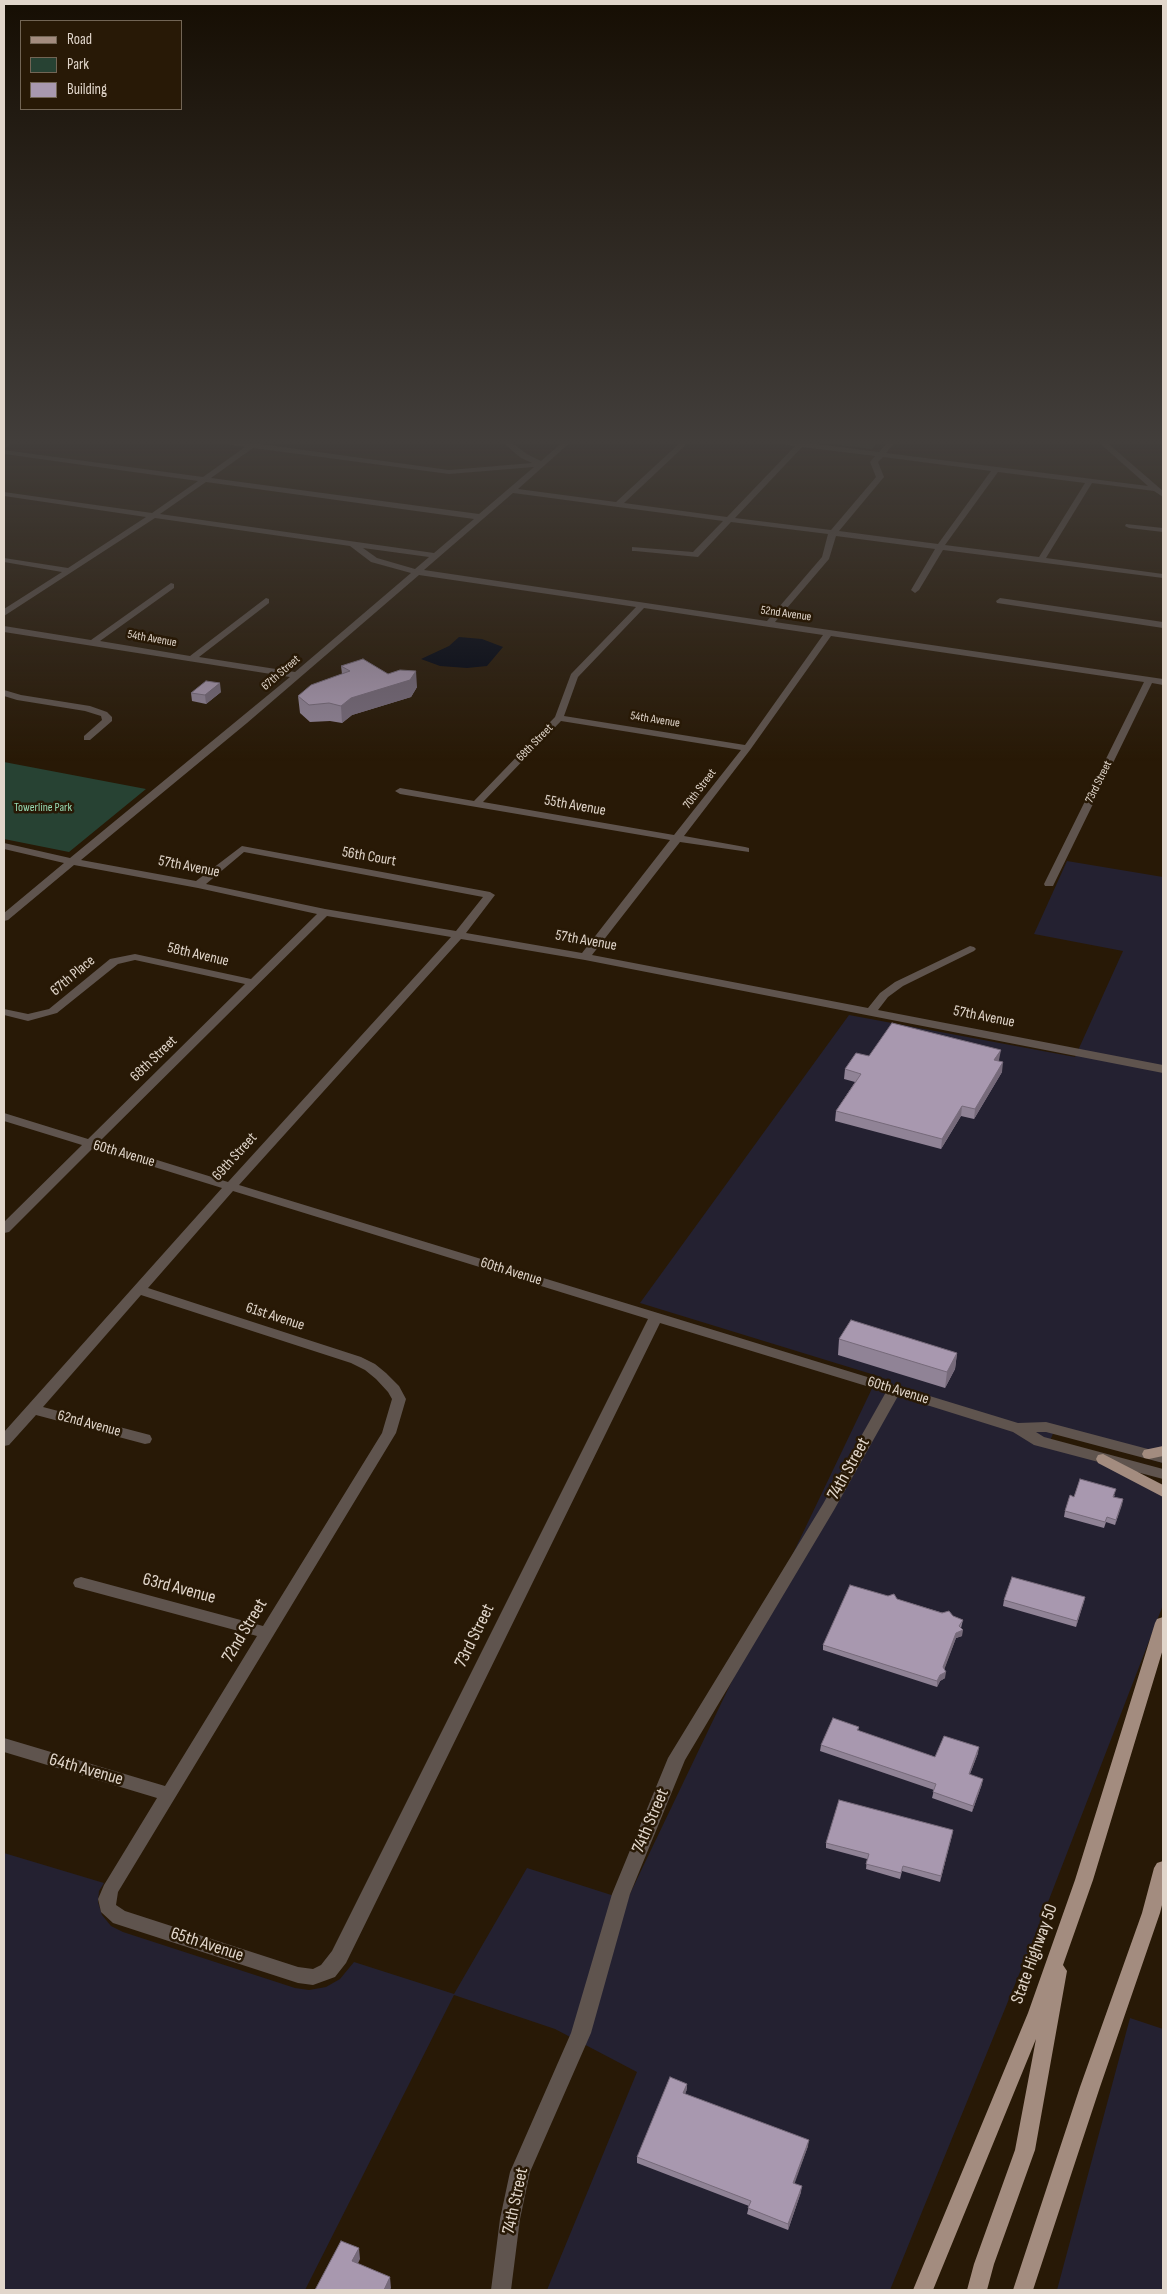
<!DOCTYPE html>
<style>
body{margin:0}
#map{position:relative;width:1167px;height:2294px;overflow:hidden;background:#281906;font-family:"Sofia Sans Condensed",sans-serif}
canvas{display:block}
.frame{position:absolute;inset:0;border:5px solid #e1d6cb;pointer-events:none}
.legend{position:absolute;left:20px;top:20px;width:162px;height:90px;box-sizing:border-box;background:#281906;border:1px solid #726555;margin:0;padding:6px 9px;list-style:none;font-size:15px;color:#e1d6cb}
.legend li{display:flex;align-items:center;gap:10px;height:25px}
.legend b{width:25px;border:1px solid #726555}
</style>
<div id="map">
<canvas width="1167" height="2294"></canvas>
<div class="frame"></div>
<ul class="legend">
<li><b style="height:6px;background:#a38c7f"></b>Road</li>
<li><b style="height:14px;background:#274233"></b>Park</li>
<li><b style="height:14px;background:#a898af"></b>Building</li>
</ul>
</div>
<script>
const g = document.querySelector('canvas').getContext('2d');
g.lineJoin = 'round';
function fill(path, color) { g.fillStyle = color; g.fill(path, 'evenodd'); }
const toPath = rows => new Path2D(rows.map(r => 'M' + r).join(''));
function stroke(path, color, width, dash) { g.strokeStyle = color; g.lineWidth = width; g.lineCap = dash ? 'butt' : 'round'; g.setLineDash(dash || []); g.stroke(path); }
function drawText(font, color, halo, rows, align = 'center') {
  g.font = font + ' "Sofia Sans Condensed",sans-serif'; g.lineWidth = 5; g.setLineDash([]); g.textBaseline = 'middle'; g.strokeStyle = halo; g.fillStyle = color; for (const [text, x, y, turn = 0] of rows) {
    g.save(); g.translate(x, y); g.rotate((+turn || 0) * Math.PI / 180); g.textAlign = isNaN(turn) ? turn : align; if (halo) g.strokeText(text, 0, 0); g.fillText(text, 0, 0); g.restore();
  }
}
const commercial = toPath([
 [1067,861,1163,877,1163,1463,1054,1431,1048,1446,1103,1462,1163,1488,1163,1605,1038,1928,890,2290,547,2290,637,2072,555,2029,454,1995,305,2290,4,2290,4,1853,104,1883,99,1891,98,1902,102,1915,111,1926,123,1932,295,1988,309,1990,326,1987,340,1979,354,1962,454,1994,527,1868,627,1900,878,1376,640,1303,849,1015,1075,1057,1123,951,1034,934],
 [1130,2018,1163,2029,1163,2290,1057,2290]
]);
const green = toPath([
 [802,440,879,440,872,449],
 [4,762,146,789,69,852,4,839]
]);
const water = toPath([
 [459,637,482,639,503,647,487,666,467,668,440,666,421,659,449,646]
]);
const minor = toPath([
 [8,440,16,440,4,449,4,444,8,440],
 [204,440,253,443,449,470,532,463,521,458,500,440,508,440,527,454,541,461,565,440,573,440,518,489,616,502,683,440,691,440,624,503,727,517,795,446,761,440,785,440,879,452,890,440,897,440,886,453,1148,486,1096,440,1104,440,1163,491,1163,497,1154,491,1092,483,1046,558,1163,574,1163,578,943,550,919,590,915,593,911,590,935,549,836,536,829,559,775,622,1163,679,1163,685,1152,683,1053,886,1045,886,1044,884,1144,682,831,636,750,750,684,836,745,847,749,848,749,852,680,842,592,955,868,1008,880,993,895,982,970,946,974,947,976,949,974,951,903,986,888,997,878,1010,1163,1065,1163,1073,585,960,461,939,239,1185,1018,1423,1046,1422,1163,1453,1163,1463,1046,1432,1036,1432,1044,1437,1163,1469,1163,1479,1034,1445,1013,1432,898,1396,834,1510,685,1760,630,1894,591,2033,530,2172,520,2219,511,2290,491,2290,500,2219,510,2172,571,2033,612,1894,668,1758,823,1504,886,1392,660,1323,346,1963,335,1977,313,1985,298,1983,113,1923,101,1912,98,1899,104,1885,157,1798,4,1752,4,1738,165,1786,257,1636,75,1587,73,1583,75,1579,81,1577,263,1626,382,1433,392,1399,388,1392,376,1379,365,1370,351,1363,141,1295,43,1407,150,1435,152,1439,150,1443,145,1444,36,1415,9,1445,4,1446,4,1432,222,1188,93,1148,9,1232,4,1233,4,1222,82,1145,4,1121,4,1113,88,1139,245,984,135,960,118,964,57,1013,28,1021,4,1015,4,1009,28,1014,49,1009,110,959,135,954,251,979,317,914,198,888,74,865,8,920,4,921,4,913,64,863,4,849,4,843,70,858,290,677,4,632,4,626,91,640,171,583,174,584,174,588,100,641,190,656,266,598,269,599,269,603,199,657,295,672,411,573,371,562,350,546,155,518,4,616,4,609,62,572,4,562,4,558,68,568,146,517,4,496,4,492,152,513,198,481,4,454,4,450,203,477,245,447,204,440],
 [802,447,875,456,870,462,876,477,831,530,735,518,802,447],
 [253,448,449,474,534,467,479,514,211,478,253,448],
 [883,457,991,471,938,544,839,531,884,477,878,462,883,457],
 [998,472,1085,483,1039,557,945,545,998,472],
 [206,482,474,519,434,553,160,514,206,482],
 [513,493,723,521,693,552,632,547,632,551,635,551,698,557,731,522,828,534,822,557,767,621,424,570,513,493],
 [363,548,429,557,415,569,377,558,363,548],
 [419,575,636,607,571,674,555,717,474,801,400,788,395,791,400,794,670,840,582,953,466,933,495,895,490,892,242,846,196,881,81,860,247,723,419,575],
 [644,608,769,627,823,635,745,745,564,716,578,677,644,608],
 [561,721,741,750,674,835,483,802,561,721],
 [244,852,483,897,456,931,325,909,206,884,244,852],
 [327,916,451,937,228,1182,99,1142,327,916],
 [233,1191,648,1319,332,1951,321,1965,313,1969,298,1967,125,1911,116,1905,118,1892,396,1433,406,1399,399,1386,386,1373,375,1364,361,1357,148,1288,233,1191],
 [1126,524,1163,528,1163,532,1129,528,1125,526,1126,524],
 [1000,598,1163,622,1163,628,997,603,996,601,1000,598],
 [4,690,21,695,90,706,107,712,112,717,112,721,90,740,84,740,84,736,102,720,101,716,85,711,17,700,4,696,4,690]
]);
const major = toPath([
 [1163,1446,1163,1456,1149,1459,1144,1458,1142,1454,1144,1450,1163,1446],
 [1103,1454,1163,1485,1163,1497,1098,1463,1096,1459,1098,1455,1103,1454],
 [1163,1617,1163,1649,1093,1880,1063,1965,1067,1971,1035,2150,994,2264,987,2290,967,2290,974,2264,1015,2150,1036,2039,933,2290,913,2290,1028,2013,1075,1880,1155,1623,1157,1619,1163,1617],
 [1163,1861,1163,1901,1160,1913,1100,2087,1033,2290,1013,2290,1080,2087,1142,1913,1154,1868,1157,1863,1163,1861]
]);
const wall = toPath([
 [341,666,388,674,417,687,411,697,352,715,342,723,330,721,310,722,300,713,298,696,342,674],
 [221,692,206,704,192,701,191,693],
 [869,1056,999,1060,998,1061,1002,1072,974,1119,961,1116,941,1149,835,1121,836,1111,855,1082,844,1079,845,1069],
 [839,1339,957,1353,955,1369,945,1388,838,1355],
 [1115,1495,1114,1497,1123,1499,1115,1525,1106,1522,1104,1528,1064,1517,1065,1511],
 [1085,1597,1076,1627,1003,1606,1004,1600],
 [897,1599,953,1616,963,1620,961,1628,962,1636,956,1638,944,1669,945,1678,940,1681,937,1687,823,1650,823,1645],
 [859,1727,858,1731,935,1757,978,1753,970,1774,982,1784,972,1812,932,1798,934,1790,820,1751,821,1745],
 [953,1830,940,1882,902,1871,900,1879,866,1869,867,1859,826,1848,826,1843],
 [687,2089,685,2094,808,2146,794,2183,801,2192,788,2230,747,2214,749,2206,637,2163,637,2157]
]);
const shadedWall = toPath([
 [416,671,417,687,411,697,352,715,342,723,341,706,351,698],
 [220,683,221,692,206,704,205,695],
 [1001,1050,999,1060,993,1070,994,1060],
 [1003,1062,1002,1072,974,1119,975,1109],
 [962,1106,961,1116,941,1149,942,1139],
 [957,1353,955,1369,945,1388,947,1372],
 [1123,1499,1122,1505,1115,1525,1116,1520],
 [1085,1597,1084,1602,1076,1627,1077,1621],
 [963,1630,962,1636,956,1638,943,1673,943,1667,956,1633],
 [946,1672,945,1678,940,1681,937,1687,937,1681,940,1675],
 [979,1747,978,1753,968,1779,969,1774],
 [983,1779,982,1784,972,1812,973,1806],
 [953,1830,952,1836,940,1882,941,1876],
 [687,2084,687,2089,683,2098,683,2093],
 [809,2140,808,2146,793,2188,793,2183],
 [802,2186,801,2192,788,2230,788,2224],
 [359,2248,360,2259,354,2272,352,2261],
 [390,2277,391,2288,390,2290,384,2290]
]);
const building = toPath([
 [363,659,388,674,400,670,416,671,410,680,351,698,341,706,329,703,309,705,298,696,311,685,350,671,341,666,363,659],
 [206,681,220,683,205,695,191,693,206,681],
 [892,1023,1001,1050,994,1060,1003,1062,975,1109,962,1106,942,1139,836,1111,861,1074,845,1069,856,1053,869,1056,892,1023],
 [851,1320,957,1353,947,1372,839,1339,851,1320],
 [1080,1479,1116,1489,1113,1497,1123,1499,1116,1520,1107,1517,1105,1522,1065,1511,1070,1495,1074,1497,1080,1479],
 [1012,1577,1085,1597,1077,1621,1004,1600,1012,1577],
 [850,1585,888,1596,894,1594,897,1599,942,1613,949,1611,953,1616,963,1620,959,1626,963,1630,956,1633,943,1667,946,1672,940,1675,937,1681,823,1645,850,1585],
 [833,1718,859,1727,857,1730,935,1757,944,1736,979,1747,969,1774,983,1779,973,1806,933,1792,936,1784,821,1745,833,1718],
 [839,1800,953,1830,941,1876,903,1866,901,1873,866,1864,869,1854,826,1843,839,1800],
 [670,2077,687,2084,683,2093,809,2140,793,2183,802,2186,788,2224,748,2208,751,2201,637,2157,670,2077],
 [341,2241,359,2248,352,2261,390,2277,384,2290,315,2290,341,2241]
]);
const farStreetnames = [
 ["52nd Avenue",786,614,8],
 ["54th Avenue",152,639,10],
 ["67th Street",281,673,-41],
 ["54th Avenue",655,720,9],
 ["68th Street",535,743,-46],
 ["73rd Street",1099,782,-64],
 ["70th Street",700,789,-53]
];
const farParknames = [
 ["Towerline Park",43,808]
];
const streetNames = [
 ["55th Avenue",575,806,10],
 ["56th Court",369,857,10],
 ["57th Avenue",189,867,11],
 ["57th Avenue",586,941,10],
 ["58th Avenue",198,955,13],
 ["67th Place",73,976,-40],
 ["57th Avenue",984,1017,11],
 ["68th Street",154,1059,-44],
 ["60th Avenue",124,1154,16],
 ["69th Street",235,1157,-48],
 ["60th Avenue",511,1272,17],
 ["61st Avenue",275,1317,18],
 ["60th Avenue",898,1391,17],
 ["62nd Avenue",89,1424,15]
];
const nearStreetnames = [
 ["74th Street",849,1469,-61],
 ["63rd Avenue",179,1589,15],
 ["72nd Street",245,1631,-59],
 ["73rd Street",475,1636,-64],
 ["64th Avenue",86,1770,16],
 ["74th Street",651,1821,-67],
 ["65th Avenue",207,1945,18],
 ["State Highway 50",1035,1954,-70],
 ["74th Street",516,2201,-78]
];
fill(commercial, '#242131');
fill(green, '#274233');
fill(water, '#000513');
fill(minor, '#5f544e');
fill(major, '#a38c7f');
fill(wall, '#908396');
fill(shadedWall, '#766a7a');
fill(building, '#a898af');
stroke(building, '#766a7a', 1);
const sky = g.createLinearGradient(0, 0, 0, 762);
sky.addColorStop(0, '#160e03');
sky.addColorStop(0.58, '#423e3b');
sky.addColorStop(1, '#423e3b00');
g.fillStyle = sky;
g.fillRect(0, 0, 1167, 762);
drawText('12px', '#e1d6cb', '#281906', farStreetnames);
drawText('12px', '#96dab4', '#281906', farParknames);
drawText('15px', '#e1d6cb', '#281906', streetNames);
drawText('18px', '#e1d6cb', '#281906', nearStreetnames);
</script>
